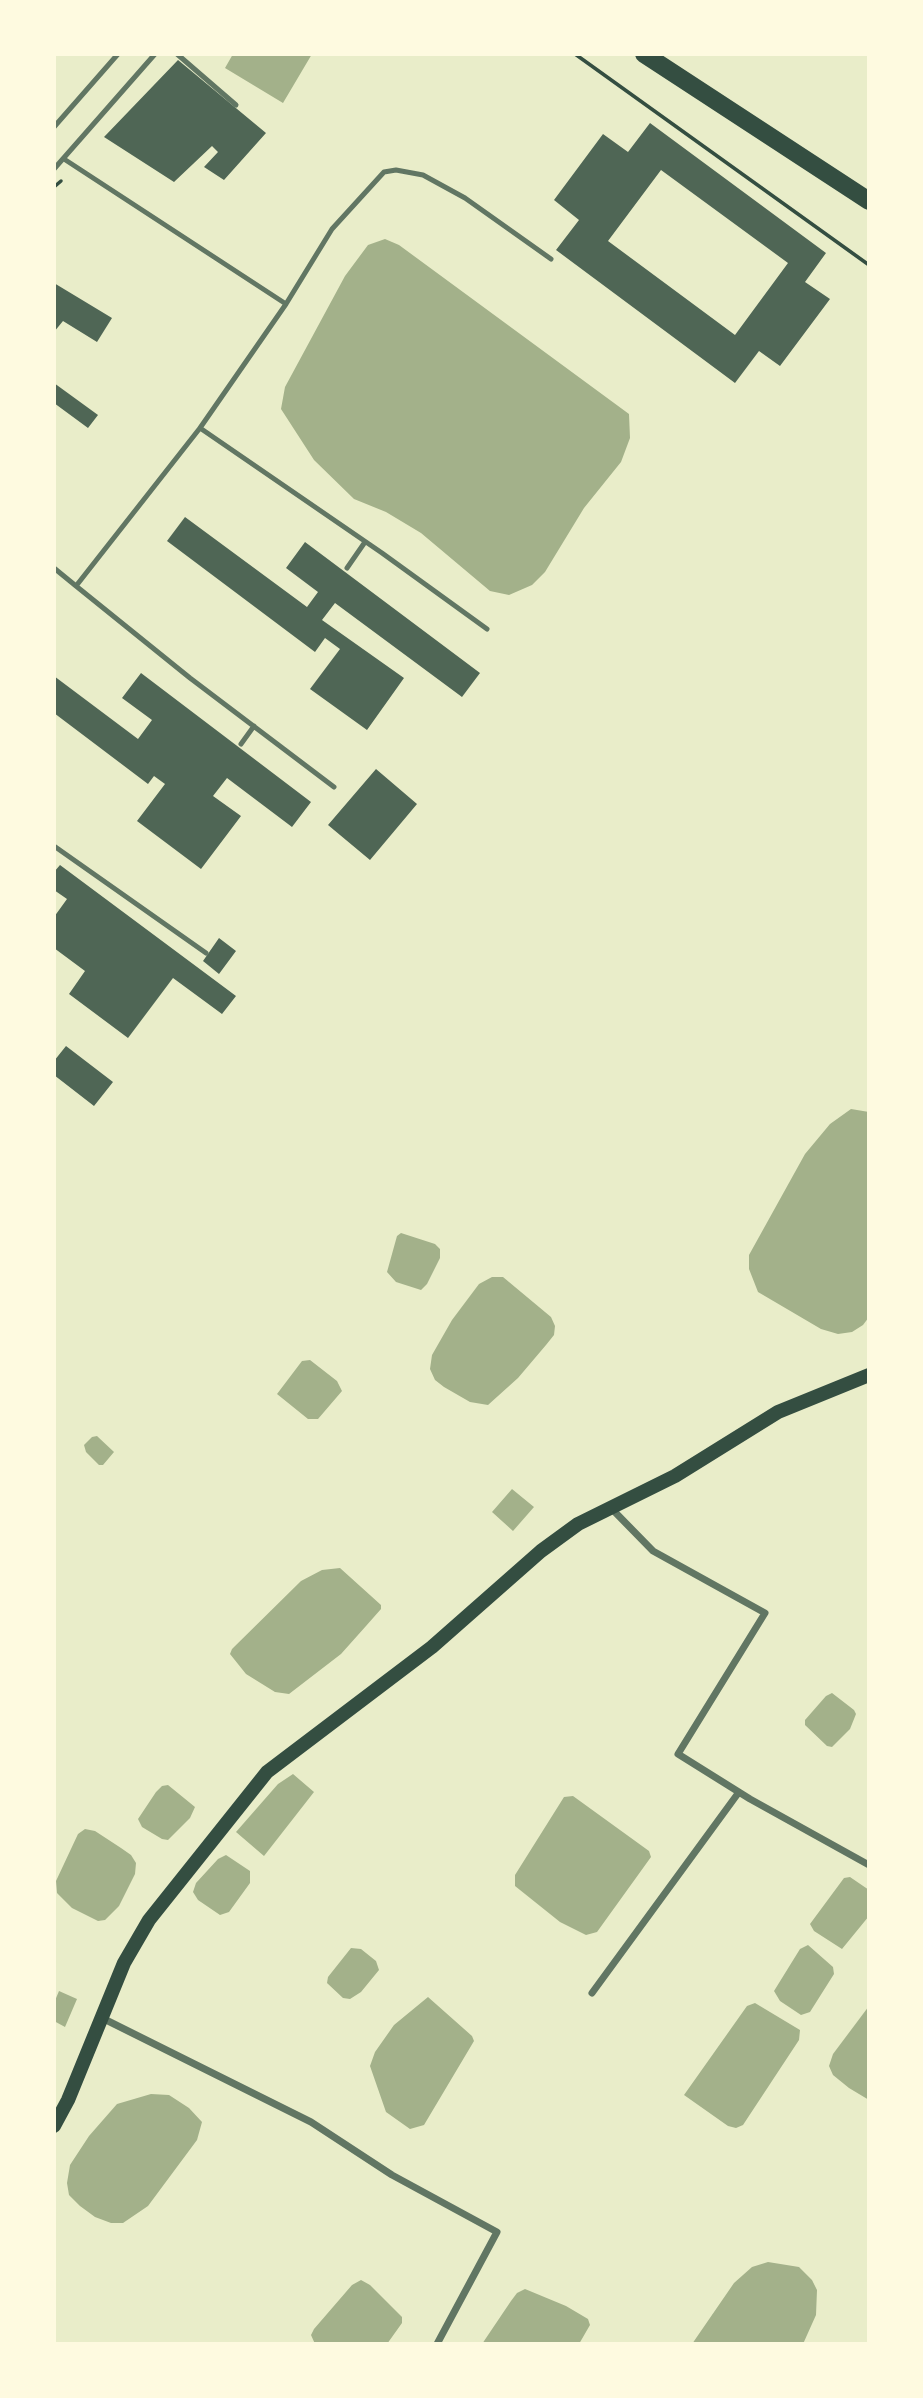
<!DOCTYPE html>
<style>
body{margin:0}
#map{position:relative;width:923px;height:2398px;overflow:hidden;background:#e9edc9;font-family:"Roboto Condensed",sans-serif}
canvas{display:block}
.frame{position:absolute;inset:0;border:56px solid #fefae0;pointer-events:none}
</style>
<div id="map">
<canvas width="923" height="2398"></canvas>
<div class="frame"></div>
</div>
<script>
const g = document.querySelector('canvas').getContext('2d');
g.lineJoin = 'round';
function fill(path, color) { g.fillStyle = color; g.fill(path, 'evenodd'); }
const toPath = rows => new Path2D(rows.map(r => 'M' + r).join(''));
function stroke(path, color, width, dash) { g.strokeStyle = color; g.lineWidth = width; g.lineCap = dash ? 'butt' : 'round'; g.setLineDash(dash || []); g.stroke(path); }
const water = toPath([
 [233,54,312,54,283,103,225,68],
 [385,239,399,245,629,414,630,438,621,462,584,508,545,572,532,585,509,595,490,591,421,533,386,512,354,499,314,460,281,409,285,387,345,276,368,245],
 [851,1109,869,1112,869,1317,863,1325,852,1332,838,1334,821,1329,758,1292,749,1269,749,1255,805,1154,830,1124],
 [401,1233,435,1244,440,1249,440,1258,427,1284,421,1290,396,1282,387,1272,397,1236],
 [492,1277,503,1277,551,1317,555,1326,554,1335,546,1345,518,1378,488,1405,470,1402,444,1387,435,1380,430,1369,432,1355,452,1320,479,1284],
 [310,1360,337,1381,342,1391,318,1419,308,1419,277,1394,302,1361],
 [97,1436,114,1452,103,1465,99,1465,86,1452,84,1445,92,1437],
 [512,1489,534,1507,513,1531,492,1512],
 [340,1568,381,1605,381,1609,366,1626,341,1654,289,1694,275,1692,246,1674,230,1654,232,1649,301,1581,322,1570],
 [832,1693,854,1710,856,1714,850,1729,832,1747,827,1746,805,1725,805,1720,826,1696],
 [293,1774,314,1792,264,1856,236,1832,278,1784],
 [168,1785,195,1807,190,1818,168,1840,162,1839,142,1827,138,1819,156,1792,162,1786],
 [573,1796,649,1851,651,1857,597,1932,586,1935,560,1922,515,1886,515,1875,564,1797],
 [85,1829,95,1831,121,1848,131,1855,136,1863,135,1874,119,1906,105,1920,98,1921,72,1908,57,1893,56,1881,78,1834],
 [226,1855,250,1871,250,1883,229,1912,220,1915,198,1900,193,1892,196,1883,218,1859],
 [850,1877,869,1890,869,1916,842,1949,814,1931,810,1924,844,1878],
 [808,1945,833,1967,834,1974,810,2012,801,2015,780,2001,774,1991,800,1949],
 [351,1948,361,1949,376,1961,379,1970,361,1992,350,1999,343,1998,327,1983,328,1977],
 [59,1991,77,1999,65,2027,54,2021,54,2003],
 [428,1997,472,2036,474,2041,424,2125,410,2129,386,2112,370,2066,375,2052,394,2025],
 [755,2003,800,2030,799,2040,743,2125,736,2128,728,2126,684,2095,747,2006],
 [869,2006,869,2100,849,2088,833,2075,829,2066,833,2054],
 [151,2094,169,2095,189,2108,202,2122,197,2140,148,2206,123,2223,111,2223,95,2217,80,2206,69,2195,67,2183,70,2165,89,2136,117,2104],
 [768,2262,799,2267,812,2280,817,2290,816,2315,803,2344,692,2344,734,2283,752,2267],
 [361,2280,370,2285,402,2317,402,2323,387,2344,315,2344,311,2335,314,2329,352,2285],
 [525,2289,566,2306,588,2319,590,2325,579,2344,482,2344,511,2301,517,2293]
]);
const building = toPath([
 [178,60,266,133,224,180,204,167,218,152,212,146,174,182,104,137],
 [650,123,826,253,805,282,830,299,780,366,759,351,735,383,556,250,579,220,554,200,603,134,628,152],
 [661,170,788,263,735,335,608,241],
 [54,283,112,318,97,342,63,321,54,332],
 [54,383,98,415,88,428,54,403],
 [185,517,307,607,318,592,286,568,305,542,480,673,462,697,335,603,322,620,404,678,367,730,310,689,340,649,325,638,315,652,167,541],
 [141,673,311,802,292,827,227,778,213,796,241,816,201,869,137,821,165,784,154,776,148,784,54,713,54,676,138,739,152,720,122,698],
 [376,769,417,804,370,860,328,825],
 [60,865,236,996,222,1014,173,978,128,1038,69,994,85,971,54,948,54,917,67,899,54,890,54,872],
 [219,938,236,951,219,974,203,961],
 [66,1046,113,1082,94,1106,54,1075,54,1061]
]);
const path = toPath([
 [575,54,869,265],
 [54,187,61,181]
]);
const service = toPath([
 [177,54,236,105],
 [54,127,118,54],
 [64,159,286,304],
 [54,169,155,54],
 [200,428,382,553,487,629],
 [54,568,76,586,200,428,286,304,332,229,384,172,396,170,423,175,465,198,551,259],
 [347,568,365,542],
 [76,586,190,678,334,787],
 [241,744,254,726],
 [54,846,206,953]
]);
const minor = toPath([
 [610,1507,653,1551,765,1613,678,1754,750,1799,869,1865],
 [592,1993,739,1792],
 [102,2018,311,2122,392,2175,497,2232,437,2344]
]);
const secondary = toPath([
 [54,2126,68,2100,124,1963,149,1920,267,1772,432,1647,541,1551,578,1524,675,1476,778,1412,869,1375]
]);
const primary = toPath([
 [644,54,869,201]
]);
fill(water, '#a3b18a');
fill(building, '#4f6655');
stroke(path, '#344e41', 3.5);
stroke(service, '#617663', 5);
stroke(minor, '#617663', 7);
stroke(secondary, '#344e41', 14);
stroke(primary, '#344e41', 18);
</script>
